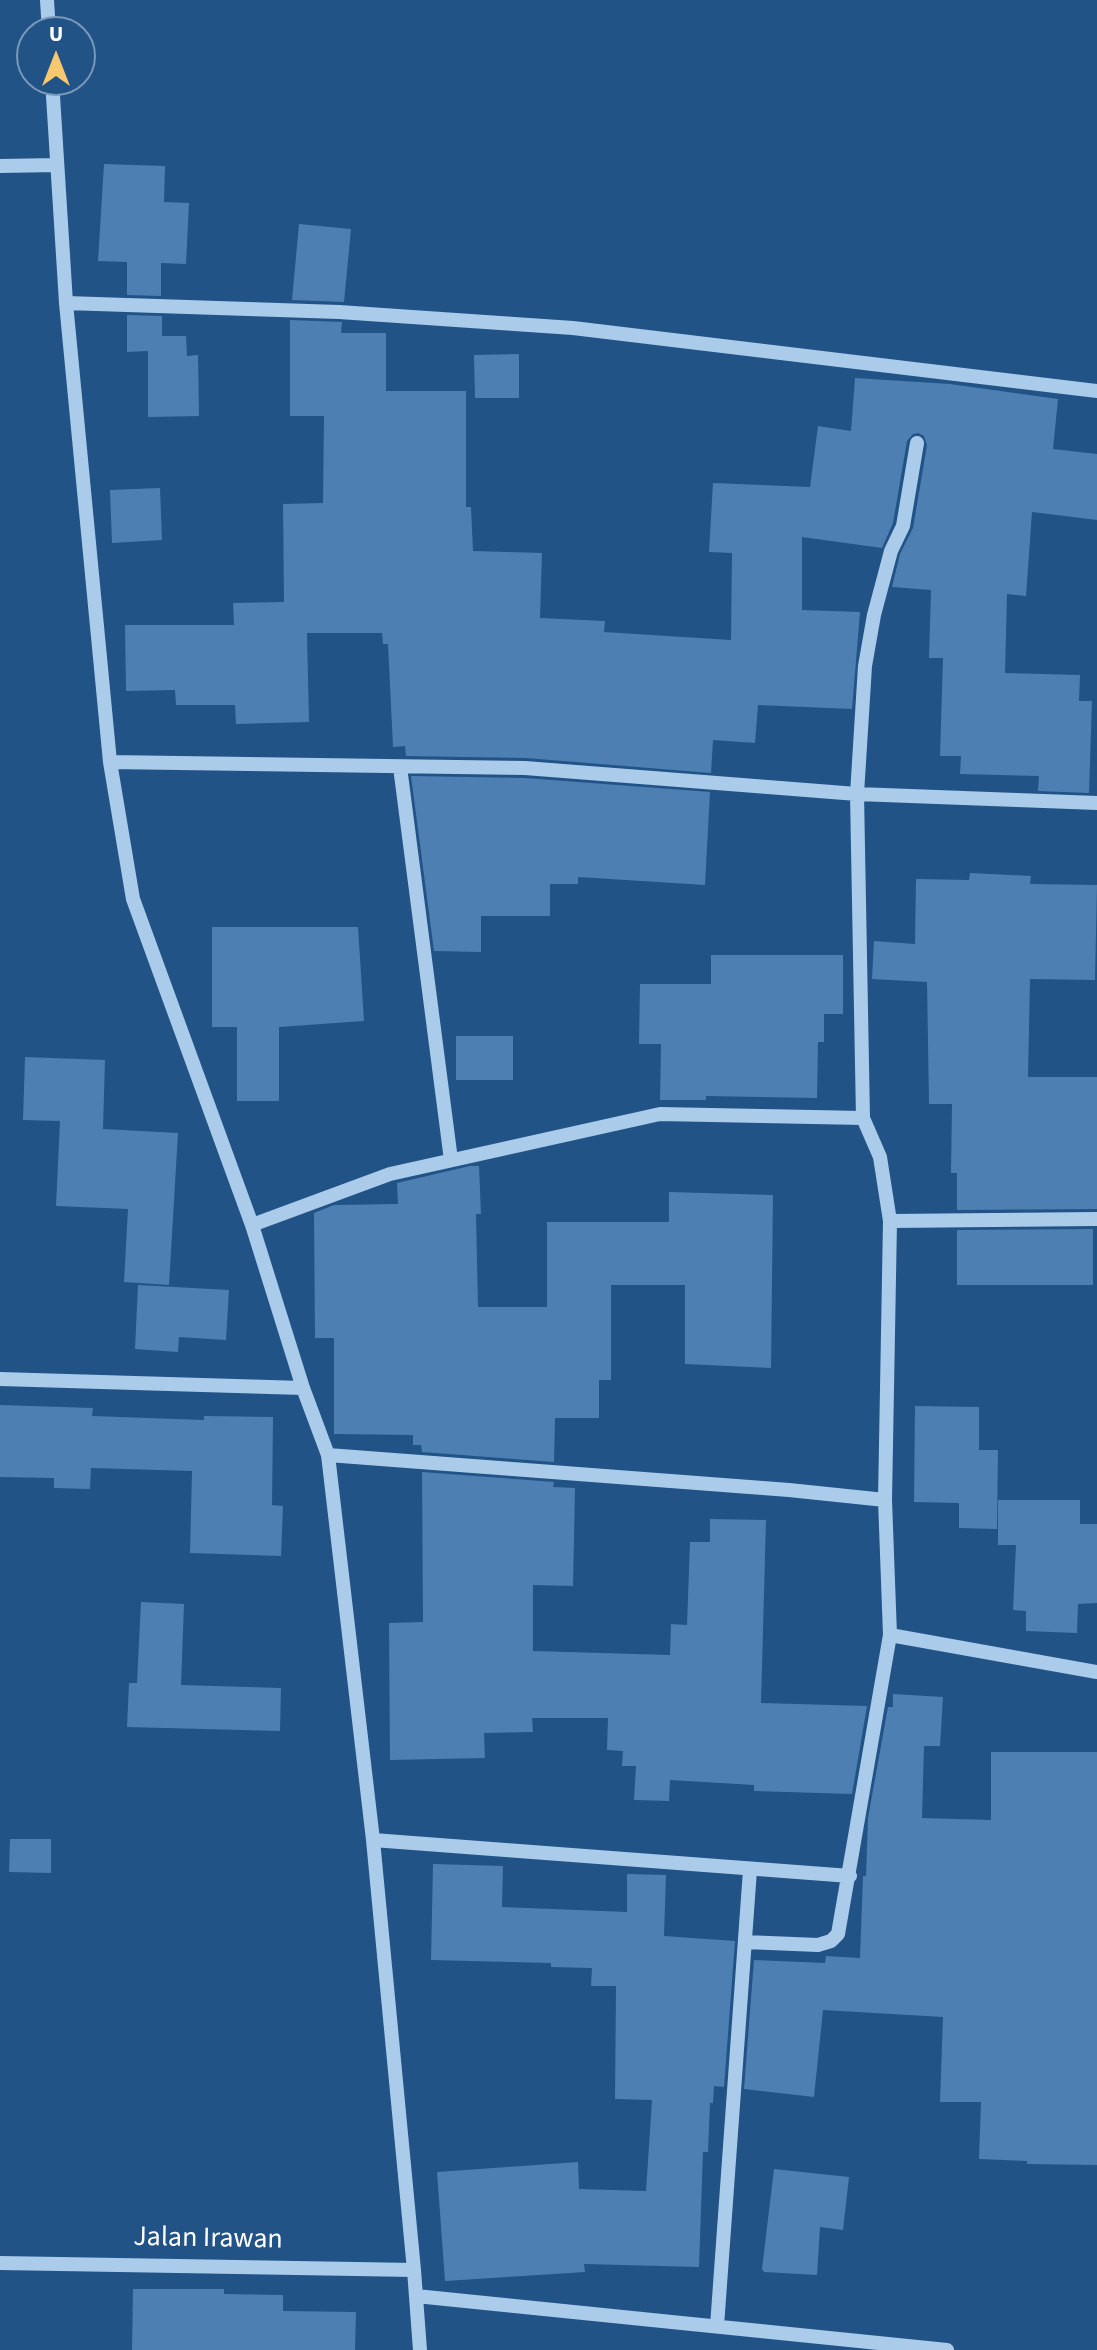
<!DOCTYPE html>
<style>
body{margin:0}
#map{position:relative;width:1097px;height:2350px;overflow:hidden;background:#215387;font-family:"Source Sans 3",sans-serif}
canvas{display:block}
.north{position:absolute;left:16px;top:16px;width:80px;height:80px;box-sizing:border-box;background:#215387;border:2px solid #7a98b7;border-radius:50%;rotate:0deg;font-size:22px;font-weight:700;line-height:32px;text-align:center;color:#fff}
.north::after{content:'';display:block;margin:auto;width:28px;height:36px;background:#f7c86d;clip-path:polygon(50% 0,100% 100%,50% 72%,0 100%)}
</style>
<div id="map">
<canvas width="1097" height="2350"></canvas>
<div class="north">U</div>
</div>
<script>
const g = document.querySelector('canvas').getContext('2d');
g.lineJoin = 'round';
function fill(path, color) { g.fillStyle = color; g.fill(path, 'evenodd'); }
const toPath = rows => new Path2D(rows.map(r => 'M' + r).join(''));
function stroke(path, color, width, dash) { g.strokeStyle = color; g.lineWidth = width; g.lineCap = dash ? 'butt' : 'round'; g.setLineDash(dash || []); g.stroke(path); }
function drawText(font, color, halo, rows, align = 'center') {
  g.font = font + ' "Source Sans 3",sans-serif'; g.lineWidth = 6; g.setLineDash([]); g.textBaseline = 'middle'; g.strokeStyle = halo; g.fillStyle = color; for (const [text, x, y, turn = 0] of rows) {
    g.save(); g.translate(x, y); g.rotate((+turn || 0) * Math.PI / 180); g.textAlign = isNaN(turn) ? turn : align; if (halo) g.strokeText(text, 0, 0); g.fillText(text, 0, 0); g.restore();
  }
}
const building = toPath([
 [104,164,165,166,164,202,189,203,186,264,161,263,161,296,127,295,127,262,98,261],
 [299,224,351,229,344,302,292,300],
 [127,315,162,316,162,336,186,336,187,356,198,355,199,416,148,417,148,351,127,352],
 [290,320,342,322,341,333,386,333,386,391,466,391,466,507,471,507,473,551,542,553,540,618,605,621,604,632,731,640,732,553,709,552,713,483,810,487,818,426,851,431,855,378,950,384,1058,399,1053,449,1097,454,1097,520,1032,512,1026,596,1007,594,1005,673,1080,675,1079,701,1092,701,1089,793,1038,791,1039,776,960,774,961,756,940,756,943,658,929,658,931,590,892,587,900,554,913,528,927,445,924,436,918,433,913,434,907,441,893,523,882,548,802,537,802,610,860,612,852,709,758,705,755,743,713,740,711,773,526,758,406,756,405,746,393,747,388,644,383,644,382,633,307,633,309,722,236,724,235,705,176,705,175,690,126,691,125,625,234,625,233,603,284,602,283,504,323,503,324,416,290,416],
 [519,354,519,398,475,398,474,355],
 [160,488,162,540,112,543,110,490],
 [411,776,525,778,710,792,705,885,578,877,578,884,550,884,550,916,481,916,481,952,434,951],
 [970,873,1031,876,1030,884,1097,885,1095,980,1030,979,1028,1077,1097,1077,1097,1209,957,1210,957,1173,951,1173,952,1104,929,1104,927,982,872,979,874,941,915,944,916,879,969,880],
 [212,927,358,927,364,1021,279,1027,279,1101,237,1101,237,1027,212,1027],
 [711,955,843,955,843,1014,824,1014,824,1042,818,1042,817,1098,706,1096,706,1100,660,1100,661,1044,639,1044,640,984,711,984],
 [456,1036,513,1036,513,1080,456,1080],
 [25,1057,105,1060,103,1129,178,1133,169,1285,124,1282,128,1209,56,1206,60,1121,23,1120],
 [470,1166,479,1166,481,1214,476,1214,478,1307,547,1307,547,1222,669,1222,669,1192,773,1195,771,1368,685,1364,685,1285,611,1285,611,1380,599,1380,599,1418,555,1418,554,1462,422,1452,421,1445,413,1445,413,1435,334,1434,334,1338,315,1338,314,1213,334,1205,398,1204,397,1183],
 [1093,1229,1093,1285,957,1285,957,1230],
 [138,1285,229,1290,226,1340,179,1337,178,1352,135,1349],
 [0,1405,93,1408,92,1416,204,1420,204,1416,273,1417,272,1505,283,1506,281,1556,190,1553,192,1471,91,1468,90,1489,54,1488,54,1478,0,1477],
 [915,1406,979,1407,979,1450,998,1450,997,1529,959,1528,959,1503,914,1502],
 [422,1472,554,1482,553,1487,575,1488,573,1586,533,1585,533,1651,670,1655,671,1624,687,1625,690,1542,710,1542,710,1519,766,1520,761,1703,867,1706,852,1794,754,1791,754,1785,670,1780,669,1801,634,1800,636,1766,622,1766,623,1751,607,1750,608,1718,532,1718,533,1732,484,1733,485,1758,390,1760,389,1623,423,1622],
 [998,1500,1080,1500,1080,1524,1097,1524,1097,1603,1078,1604,1077,1633,1026,1631,1026,1611,1013,1610,1016,1545,998,1545],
 [141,1602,184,1604,181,1685,281,1688,280,1731,127,1727,129,1683,137,1683],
 [893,1694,943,1697,940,1746,924,1746,922,1818,991,1820,991,1752,1097,1752,1097,2165,1027,2164,1027,2161,979,2159,981,2102,940,2102,943,2017,823,2010,814,2097,744,2089,754,1960,825,1963,826,1956,860,1958,863,1876,866,1876,868,1818,888,1707,893,1707],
 [10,1839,51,1839,51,1873,9,1872],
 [433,1864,503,1866,502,1907,627,1912,627,1874,666,1875,664,1936,735,1941,724,2087,714,2086,713,2103,710,2103,708,2152,703,2152,699,2267,584,2264,585,2272,445,2281,437,2172,578,2162,579,2189,646,2191,652,2100,615,2099,616,1986,591,1986,592,1968,551,1967,551,1963,431,1960],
 [774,2169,849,2177,843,2230,820,2227,817,2275,764,2272,762,2269],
 [133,2289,224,2289,224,2294,283,2295,283,2311,356,2312,355,2350,132,2350]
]);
const minor = toPath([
 [47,0,49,32],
 [52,80,66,303,110,762,133,899,252,1225,303,1388,328,1455,373,1840,414,2270,420,2350],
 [0,166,57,165],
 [66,303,339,312,573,328,1097,391],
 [110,762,525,768,857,794,1097,803],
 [400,767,451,1160],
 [890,1221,1097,1219],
 [252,1225,390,1174,660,1114,863,1118],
 [0,1379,303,1388],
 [328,1455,789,1490,885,1500],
 [890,1635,1097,1672],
 [373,1840,850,1876],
 [745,1942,818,1945,831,1941,838,1934,890,1635,885,1500,890,1221,880,1157,863,1118,857,794,865,666,874,615,891,551,903,526,917,443],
 [0,2263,414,2270],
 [416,2296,947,2350],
 [717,2326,750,1870]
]);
const streetNames = [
 ["Jalan Irawan",208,2240,1]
];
fill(building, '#4e7fb2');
stroke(minor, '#abcbea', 14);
drawText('28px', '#fff', '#215387', streetNames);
</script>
